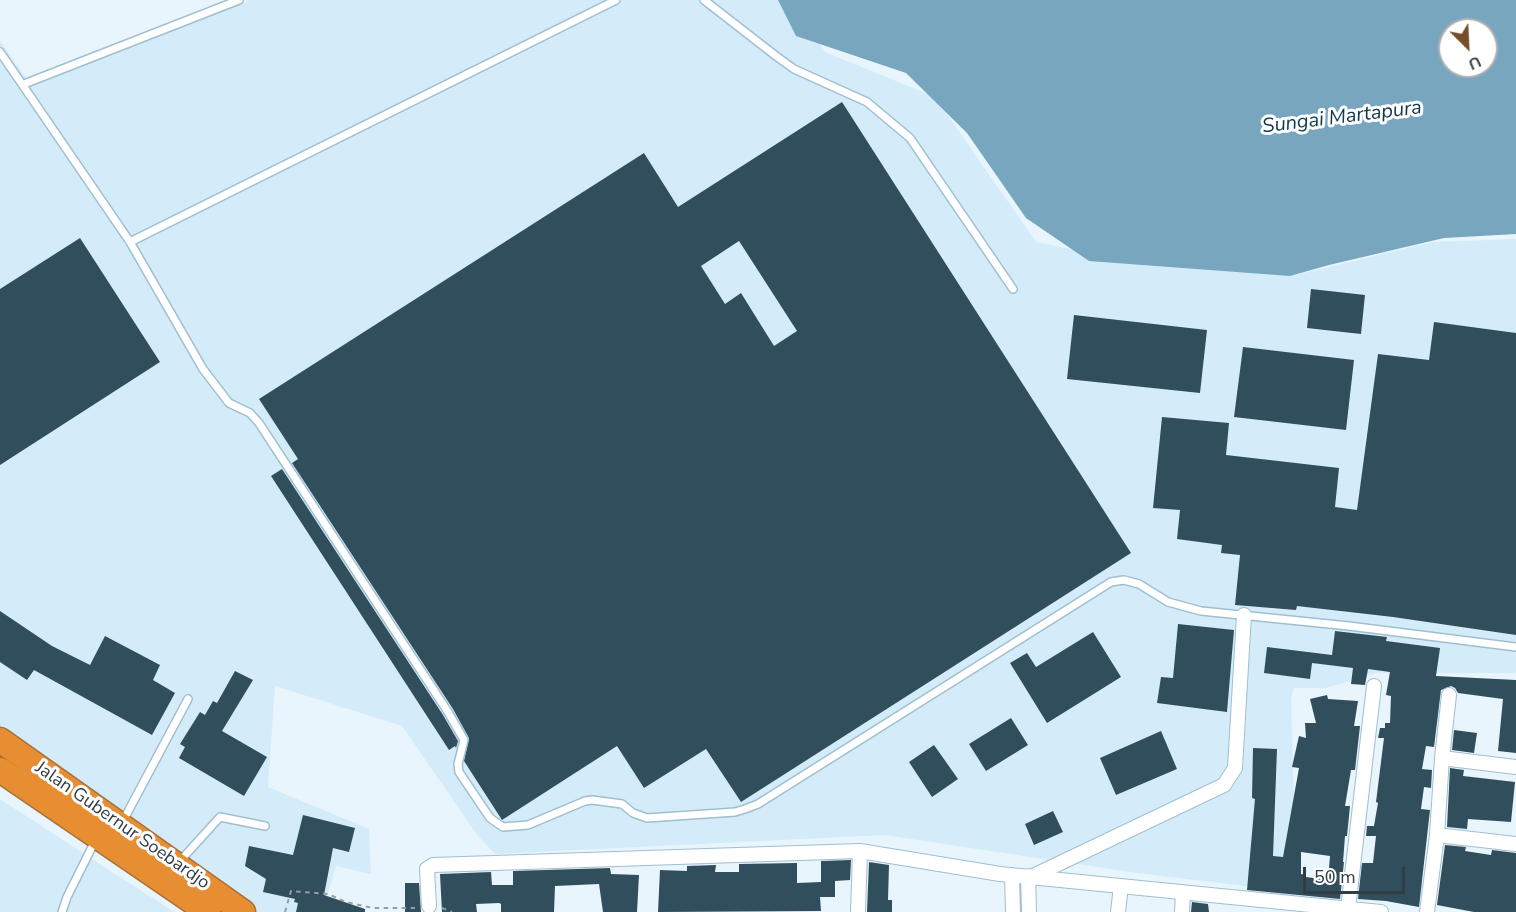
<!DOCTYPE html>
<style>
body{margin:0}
#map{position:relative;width:1516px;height:912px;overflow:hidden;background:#e8f5fc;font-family:"Nunito Sans",sans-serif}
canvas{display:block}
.north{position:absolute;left:1438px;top:18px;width:60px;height:60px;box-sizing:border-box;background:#fff;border:2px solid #acb1b4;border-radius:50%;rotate:156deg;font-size:16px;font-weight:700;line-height:24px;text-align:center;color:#303d44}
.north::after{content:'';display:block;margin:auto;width:21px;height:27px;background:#754e2b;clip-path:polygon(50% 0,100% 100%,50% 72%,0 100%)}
.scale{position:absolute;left:1303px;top:867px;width:102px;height:27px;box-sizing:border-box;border:3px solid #303d44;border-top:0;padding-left:8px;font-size:18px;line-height:21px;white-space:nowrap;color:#303d44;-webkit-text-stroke:4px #fff;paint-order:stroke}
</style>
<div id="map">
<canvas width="1516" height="912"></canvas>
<div class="north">U</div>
<div class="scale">50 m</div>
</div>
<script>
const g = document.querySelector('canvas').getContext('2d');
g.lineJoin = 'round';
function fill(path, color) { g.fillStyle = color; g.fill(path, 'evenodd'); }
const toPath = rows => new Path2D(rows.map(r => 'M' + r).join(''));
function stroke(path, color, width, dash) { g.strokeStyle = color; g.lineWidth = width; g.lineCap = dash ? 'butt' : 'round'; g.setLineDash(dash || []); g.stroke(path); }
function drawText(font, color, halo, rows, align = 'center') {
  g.font = font + ' "Nunito Sans",sans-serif'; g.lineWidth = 6; g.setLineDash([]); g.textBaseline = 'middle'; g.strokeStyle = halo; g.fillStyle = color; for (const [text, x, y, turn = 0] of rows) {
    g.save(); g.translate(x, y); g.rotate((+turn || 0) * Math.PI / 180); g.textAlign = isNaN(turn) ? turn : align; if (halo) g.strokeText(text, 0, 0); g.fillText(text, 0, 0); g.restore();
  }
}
const built = toPath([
 [250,0,792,0,825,52,935,97,1036,242,1124,260,1295,275,1433,242,1516,239,1516,673,1376,673,1326,688,1294,688,1291,699,1294,804,1286,891,1137,873,884,835,495,854,478,836,402,726,275,686,268,787,369,829,371,874,336,866,322,912,251,912,0,736,0,41,31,85],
 [0,799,174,912,0,912]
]);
const water = toPath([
 [778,0,1516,0,1516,234,1444,238,1329,265,1290,276,1089,261,1026,218,967,133,906,73,796,36],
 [1450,30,1486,30,1486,66,1450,66]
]);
const building = toPath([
 [842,102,1131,553,741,802,706,749,644,788,617,746,502,820,464,761,469,738,453,709,292,463,298,459,259,399,644,153,678,207],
 [739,241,797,331,774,346,741,293,725,304,701,266],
 [80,238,160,362,0,465,0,289],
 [1311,289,1365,295,1361,334,1307,328],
 [1074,315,1207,330,1200,393,1067,379],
 [1434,322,1516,333,1516,635,1393,617,1297,606,1296,610,1235,605,1240,555,1221,553,1222,545,1177,539,1180,510,1153,508,1162,417,1229,423,1226,455,1339,468,1335,507,1357,510,1378,354,1429,360],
 [1243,347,1354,360,1346,430,1234,417],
 [282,469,443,715,458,741,456,748,455,746,449,750,271,476],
 [0,611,52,646,90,665,105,636,160,665,153,680,175,693,152,735,34,670,27,680,0,662],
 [1178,624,1234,630,1227,712,1157,703,1161,677,1173,678],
 [1335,631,1387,637,1386,641,1440,648,1436,676,1516,680,1516,753,1498,751,1503,699,1458,693,1455,688,1451,686,1441,690,1434,747,1426,746,1422,769,1432,770,1431,788,1424,787,1421,809,1430,810,1419,907,1386,901,1358,899,1362,863,1373,863,1376,836,1366,836,1367,826,1374,826,1378,803,1376,802,1384,738,1378,738,1380,728,1385,728,1385,723,1390,723,1391,696,1386,695,1390,672,1368,669,1365,685,1351,684,1353,668,1312,663,1310,679,1264,673,1267,647,1332,655],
 [1093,632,1121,677,1047,723,1010,663,1027,653,1036,667],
 [235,671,253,680,222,731,267,757,244,796,179,758,185,747,180,744,200,712,205,715,213,701,217,703],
 [1327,695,1328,699,1358,701,1354,726,1360,726,1355,770,1351,770,1345,806,1350,806,1347,836,1345,836,1343,862,1344,862,1340,899,1247,890,1255,799,1252,798,1253,748,1277,749,1273,856,1283,857,1299,768,1292,767,1299,736,1306,738,1305,723,1316,723,1310,699],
 [1301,852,1330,856,1328,880,1306,877,1306,875,1301,874],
 [1011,718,1028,745,986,771,969,744],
 [1454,730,1477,733,1474,753,1452,750],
 [1161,731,1177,769,1116,795,1100,758],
 [934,745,958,779,932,797,909,762],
 [1450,768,1464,770,1463,776,1515,782,1511,822,1468,819,1467,829,1447,827],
 [1053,811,1063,832,1034,845,1025,824],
 [303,815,355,828,349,852,333,848,324,895,365,909,365,912,296,912,298,903,294,902,295,899,263,892,266,879,245,866,249,846,293,855],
 [1445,845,1466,847,1465,851,1491,855,1492,850,1516,853,1516,912,1474,912,1437,905],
 [851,860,850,880,835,881,835,897,820,897,821,911,658,912,660,870,687,871,687,866,716,865,715,872,739,872,739,864,797,863,797,883,821,882,821,861],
 [869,862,889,865,888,900,892,900,892,912,867,912],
 [610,868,611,874,639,875,637,912,603,912,599,884,555,886,554,912,501,912,501,904,499,903,476,904,477,912,442,912,440,874,491,872,492,885,513,885,513,871],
 [405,883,419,883,421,912,405,912],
 [1192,902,1208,904,1209,912,1191,912]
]);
const path = toPath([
 [442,908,452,912],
 [285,912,291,891,328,894,346,902,373,908,415,908]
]);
const lane = toPath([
 [704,0,776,56,794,69,867,102,910,138,1013,289],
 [0,52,130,242,203,369,229,403,250,413,259,423,448,712,464,740,458,764,459,772,490,818,503,827,528,825,585,801,592,800,622,804,633,813,647,818,735,812,745,809,758,804,1111,582,1124,580,1139,584,1168,602,1201,611,1349,626,1516,647],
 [24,84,239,0],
 [130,242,616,0],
 [123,821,188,699],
 [180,861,220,817,265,826],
 [62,912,67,897,96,839]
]);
const street = toPath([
 [1442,758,1449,695],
 [1437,835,1516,844],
 [1012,875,1013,912],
 [1028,876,1029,912],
 [1033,876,1224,785,1235,768,1244,615],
 [429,906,427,869,433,865,860,851,1000,874,1381,912],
 [1348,909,1374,686],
 [858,912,860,851],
 [1118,912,1121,886],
 [1182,912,1183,892],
 [1427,912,1437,835,1442,758,1516,767]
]);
const highway = toPath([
 [0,740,243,912],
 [0,770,208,912]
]);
const streetNames = [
 ["Jalan Gubernur Soebardjo",122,826,35]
];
const waterNames = [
 ["Sungai Martapura",1342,118,-7]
];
fill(built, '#d4ecfa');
fill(water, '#78a6be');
fill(building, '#314e5d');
stroke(lane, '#9fbfd0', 10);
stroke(street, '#9fbfd0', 16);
stroke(highway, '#a77239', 27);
stroke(path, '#929fa6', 2, [4.5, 4.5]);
stroke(lane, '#fff', 7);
stroke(street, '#fff', 14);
stroke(highway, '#e78e33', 24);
drawText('18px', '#303d44', '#fff', streetNames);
drawText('italic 20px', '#11394b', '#fff', waterNames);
</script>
